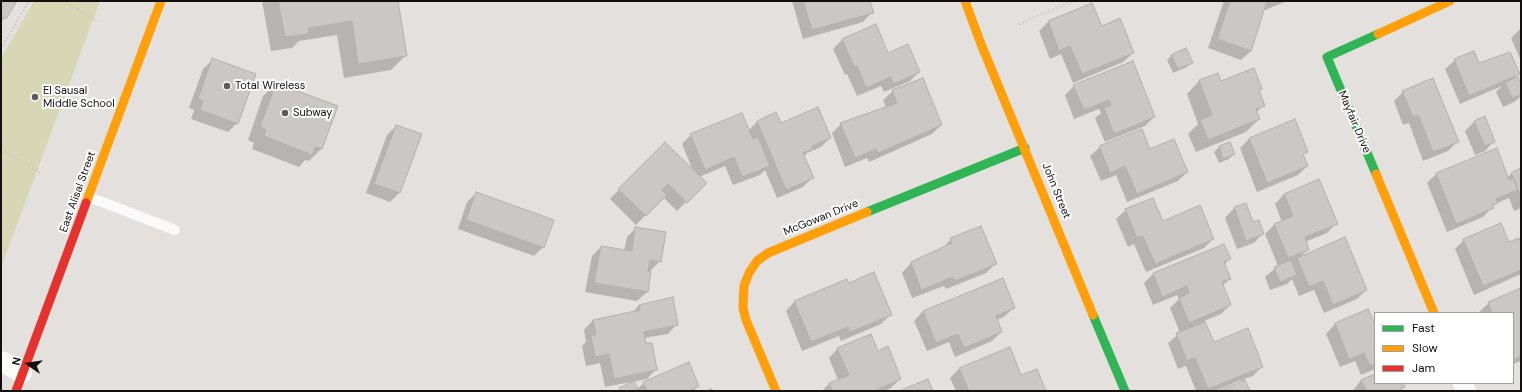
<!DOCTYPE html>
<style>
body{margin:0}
#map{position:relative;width:1522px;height:392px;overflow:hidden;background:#e4e0de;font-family:"DM Sans",sans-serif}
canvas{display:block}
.frame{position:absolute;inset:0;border:2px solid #12100f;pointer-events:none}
.legend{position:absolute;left:1374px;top:312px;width:140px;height:72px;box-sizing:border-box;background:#fff;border:1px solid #a09f9f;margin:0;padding:5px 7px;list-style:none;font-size:12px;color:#12100f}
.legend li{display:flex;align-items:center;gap:8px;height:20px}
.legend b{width:20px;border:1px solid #a09f9f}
.north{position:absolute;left:8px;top:344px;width:40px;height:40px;-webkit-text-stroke:3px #fff;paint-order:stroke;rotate:283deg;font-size:11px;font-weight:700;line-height:16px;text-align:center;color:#12100f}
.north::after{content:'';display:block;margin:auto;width:14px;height:18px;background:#12100f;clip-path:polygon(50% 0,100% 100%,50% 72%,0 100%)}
</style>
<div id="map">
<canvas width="1522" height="392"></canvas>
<div class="frame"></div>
<ul class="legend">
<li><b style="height:5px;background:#30b455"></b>Fast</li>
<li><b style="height:5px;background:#ff9f0a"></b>Slow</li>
<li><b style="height:5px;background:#e5322d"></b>Jam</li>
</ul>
<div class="north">N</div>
</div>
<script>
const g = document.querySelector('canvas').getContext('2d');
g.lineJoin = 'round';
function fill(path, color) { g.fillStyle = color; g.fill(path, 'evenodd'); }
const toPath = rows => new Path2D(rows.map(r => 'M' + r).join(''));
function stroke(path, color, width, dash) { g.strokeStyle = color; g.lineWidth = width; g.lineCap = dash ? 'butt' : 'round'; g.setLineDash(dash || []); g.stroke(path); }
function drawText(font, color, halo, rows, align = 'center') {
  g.font = font + ' "DM Sans",sans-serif'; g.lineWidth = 4; g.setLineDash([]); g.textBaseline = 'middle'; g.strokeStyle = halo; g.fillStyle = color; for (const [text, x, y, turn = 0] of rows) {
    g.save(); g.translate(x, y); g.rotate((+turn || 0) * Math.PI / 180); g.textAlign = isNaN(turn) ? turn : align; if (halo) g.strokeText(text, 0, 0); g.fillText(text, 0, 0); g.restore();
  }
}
const green = toPath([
 [34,1,100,1,1,268,1,58]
]);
const shadow = toPath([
 [1,1,16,1,1,23],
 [262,1,397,1,406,55,391,70,344,78,337,35,299,41,292,48,271,51],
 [792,1,869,1,872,12,863,22,803,39],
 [1224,1,1287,1,1265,10,1264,7,1251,51,1241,60,1208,48],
 [1092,4,1101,27,1133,53,1123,62,1073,83,1061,54,1050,59,1039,31,1048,22],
 [1520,29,1521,29,1521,61,1511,38],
 [842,40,888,54,919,72,910,81,884,92,881,86,857,96,847,74,845,75,833,49],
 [1172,55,1191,62,1187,67,1173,73,1167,60],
 [213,59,237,123,228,132,191,119,194,110,189,108,203,69],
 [1455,60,1518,74,1512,80,1521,86,1521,96,1514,102,1503,107,1496,92,1502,86,1460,104,1445,69],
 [1217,74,1220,83,1261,89,1258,92,1263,105,1256,113,1259,119,1246,132,1196,152,1188,134,1198,124,1187,94,1199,81],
 [276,84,336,106,321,149,309,161,305,160,299,167,252,149,254,143,248,140,263,96],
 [1074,86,1154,117,1145,126,1105,142,1095,118,1101,113,1099,109,1074,119,1065,95],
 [893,91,941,125,932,134,869,162,867,158,845,167,832,133,841,124,886,108,883,100],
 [1403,92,1457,142,1448,151,1423,161,1409,123,1403,125,1394,101],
 [776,114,780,125,830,138,821,147,807,153,804,157,812,178,803,187,777,198,765,170,760,175,733,185,725,166,699,177,705,183,677,211,663,197,636,225,610,199,665,143,693,171,682,144,691,135,748,131,757,122],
 [1294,121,1306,151,1302,156,1307,166,1298,175,1257,192,1240,148,1249,139],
 [1474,122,1494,141,1485,151,1475,155,1465,131],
 [396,126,399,193,390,202,366,193,387,135],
 [1230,143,1234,154,1229,159,1219,163,1214,152,1219,147],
 [1100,147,1149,150,1187,172,1178,181,1127,202,1116,175,1101,181,1090,156],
 [1521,169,1521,208,1514,211,1509,198,1495,204,1483,217,1447,232,1427,183,1436,174,1507,178,1512,173],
 [476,193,543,247,534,256,458,229,467,202],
 [1284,194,1336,224,1327,233,1305,242,1308,249,1300,257,1366,290,1357,299,1324,313,1314,290,1299,296,1292,279,1287,284,1270,290,1265,277,1278,266,1265,234,1274,225,1282,222,1275,204],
 [1234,208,1263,233,1254,243,1237,249,1225,218],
 [1126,210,1213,239,1204,248,1146,272,1134,244,1128,247,1116,219],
 [636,228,660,261,650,271,647,292,637,301,585,292,592,256,601,247,624,251,627,237],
 [951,239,995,264,986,273,946,289,944,286,912,298,902,273,911,263,942,249],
 [1464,240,1521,246,1521,274,1474,295,1455,249],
 [1224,245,1230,259,1224,265,1230,279,1222,286,1230,305,1221,314,1204,321,1213,343,1262,366,1253,376,1244,379,1249,391,1221,391,1242,382,1241,380,1215,391,1196,391,1186,366,1178,369,1168,343,1180,333,1170,308,1179,299,1177,295,1153,305,1144,283,1153,274],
 [848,284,890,315,881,324,841,341,839,336,802,351,786,311,795,301],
 [1521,291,1521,361,1513,364,1513,313,1479,312,1489,303],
 [639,305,677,324,668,334,644,338,656,369,647,379,605,387,600,363,586,366,582,346,586,342,584,330,593,320,633,312],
 [1013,308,1004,317,996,320,1001,332,992,341,955,357,949,342,927,351,914,321,923,311],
 [1368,310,1375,328,1375,369,1361,375,1355,361,1340,367,1326,334,1335,324],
 [838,348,877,352,900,379,891,388,885,391,822,391,829,384,838,380,829,358],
 [960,368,1020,376,1045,391,956,391,950,378],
 [1375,375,1375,383,1402,383,1403,387,1401,391,1353,391,1361,380],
 [633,382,636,390,644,383,698,386,693,391,617,391],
 [712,388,713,391,706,391]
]);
const building = toPath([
 [1,1,17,1,6,19,3,17,1,21,1,1],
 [278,1,398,1,407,56,358,64,352,21,309,28,308,34,285,37,278,1],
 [803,1,870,1,874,13,812,30,803,1],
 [1230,1,1267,1,1251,51,1217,39,1230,1],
 [1092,3,1102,26,1120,18,1134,53,1082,74,1070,46,1059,51,1048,21,1092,3],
 [876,24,888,53,908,44,920,72,893,84,891,77,866,88,857,66,854,67,842,39,876,24],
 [1186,48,1193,63,1178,69,1171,55,1186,48],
 [1474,51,1479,63,1510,52,1520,74,1469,96,1454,59,1474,51],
 [212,58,256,74,238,124,200,110,203,101,198,99,212,58],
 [1133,61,1155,117,1114,134,1104,108,1111,105,1109,100,1084,110,1073,85,1133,61],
 [1254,68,1262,89,1259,90,1265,106,1256,109,1260,119,1208,140,1200,120,1212,115,1199,80,1218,73,1221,81,1254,68],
 [1518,77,1521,84,1521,95,1512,98,1505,82,1518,77],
 [923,78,942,125,878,153,876,149,855,158,840,123,897,103,892,90,923,78],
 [1433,78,1459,142,1433,152,1418,115,1413,117,1402,91,1433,78],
 [276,83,338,106,322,149,315,147,312,155,264,136,266,130,260,127,276,83],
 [818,107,831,138,812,146,813,149,803,153,814,178,786,190,757,121,776,112,781,123,818,107],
 [742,113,753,139,758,137,770,166,742,177,734,157,705,170,690,134,742,113],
 [1485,116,1495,142,1485,146,1474,121,1485,116],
 [1295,119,1308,152,1303,154,1308,166,1267,183,1249,138,1295,119],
 [396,125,422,134,400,193,374,184,396,125],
 [1142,129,1150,149,1174,139,1188,172,1137,194,1125,166,1110,173,1099,146,1142,129],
 [665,142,707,183,687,203,668,184,662,190,667,195,646,216,618,189,665,142],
 [1230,142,1235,154,1223,159,1219,146,1230,142],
 [1497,148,1509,180,1514,178,1518,190,1496,199,1498,203,1492,205,1494,208,1456,224,1436,173,1497,148],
 [1521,168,1521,197,1511,173,1521,168],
 [1319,179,1338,224,1305,237,1309,250,1288,258,1274,224,1293,216,1284,194,1319,179],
 [476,192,554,220,544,248,466,220,476,192],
 [1153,198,1163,221,1200,205,1214,239,1155,264,1143,236,1137,238,1125,209,1153,198],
 [1246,203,1253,222,1259,220,1264,234,1246,241,1234,207,1246,203],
 [1501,223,1509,242,1519,238,1521,243,1521,270,1483,286,1463,239,1501,223],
 [981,226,997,264,955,281,953,277,921,290,911,262,952,243,950,238,981,226],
 [635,227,666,232,661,262,650,260,648,271,651,271,648,292,594,283,601,246,632,251,635,227],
 [1345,237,1367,290,1333,305,1323,281,1309,287,1297,258,1345,237],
 [1224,244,1231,259,1224,262,1231,279,1222,282,1231,305,1189,323,1179,298,1189,293,1187,286,1162,297,1153,273,1224,244],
 [1291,260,1297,275,1280,282,1274,267,1291,260],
 [874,272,892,315,850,332,848,327,811,342,794,301,847,279,849,283,874,272],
 [1003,278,1015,308,996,316,1002,332,964,348,958,334,936,343,923,311,1003,278],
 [1521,288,1521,356,1513,360,1513,313,1492,313,1488,302,1521,288],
 [673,297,678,325,644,332,646,343,652,343,657,370,614,379,609,354,595,357,591,336,596,335,593,320,640,310,639,305,673,297],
 [1368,309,1375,325,1375,364,1370,366,1364,353,1349,359,1335,323,1368,309],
 [1205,322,1214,342,1248,328,1263,367,1208,389,1195,358,1187,361,1176,333,1205,322],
 [871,334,878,351,888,346,901,379,874,391,832,391,829,383,849,375,837,348,871,334],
 [1010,347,1021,375,1037,369,1046,391,969,391,959,368,1010,347],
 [689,362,699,386,689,391,647,391,643,382,689,362],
 [1375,374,1375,383,1403,383,1405,387,1401,388,1402,391,1366,391,1361,380,1375,374],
 [928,379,933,391,899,391,928,379],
 [1245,380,1250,391,1218,391,1245,380],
 [634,381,638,390,620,391,619,388,634,381]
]);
const path = toPath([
 [63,1,98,21],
 [1019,24,1073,1],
 [1,49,29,1],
 [1,150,42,173]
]);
const lane = toPath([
 [89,197,175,230]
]);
const street = toPath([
 [1,361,22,373],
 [1463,383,1466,391]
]);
const fast = toPath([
 [1376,174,1327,57,1378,34],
 [867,212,1025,148],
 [1093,315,1125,391]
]);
const slow = toPath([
 [965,1,981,44,1093,315],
 [1378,34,1450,1],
 [1376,174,1434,313],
 [86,203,161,1],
 [776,391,746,320,743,308,744,286,749,273,757,261,768,253,867,212]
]);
const jam = toPath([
 [16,391,86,203]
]);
const markers = [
 [227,86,4,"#5c5957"],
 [35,97,4,"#5c5957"],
 [285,113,4,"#5c5957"]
];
const poiNames = [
 ["Total Wireless",235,86],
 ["El Sausal",43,91],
 ["Middle School",43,104],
 ["Subway",293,113]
];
const streetNames = [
 ["Mayfair Drive",1354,122,67],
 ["John Street",1056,191,68],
 ["East Alisal Street",78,192,-70],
 ["McGowan Drive",821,218,-22]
];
fill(green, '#d7d7b6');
fill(shadow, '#0003');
fill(building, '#cac7c5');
stroke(building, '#b2b0ae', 1);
stroke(path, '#c2c1c1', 2.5, [1, 3]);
stroke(lane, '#fbfafa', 10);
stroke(street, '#fbfafa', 20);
stroke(fast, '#30b455', 9);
stroke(slow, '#ff9f0a', 9);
stroke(jam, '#e5322d', 9);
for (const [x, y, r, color] of markers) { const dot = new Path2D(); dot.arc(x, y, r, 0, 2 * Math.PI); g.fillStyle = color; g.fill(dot); stroke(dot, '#fff', 1.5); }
drawText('11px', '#12100f', '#fff', poiNames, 'left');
drawText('11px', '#12100f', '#fff', streetNames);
</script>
